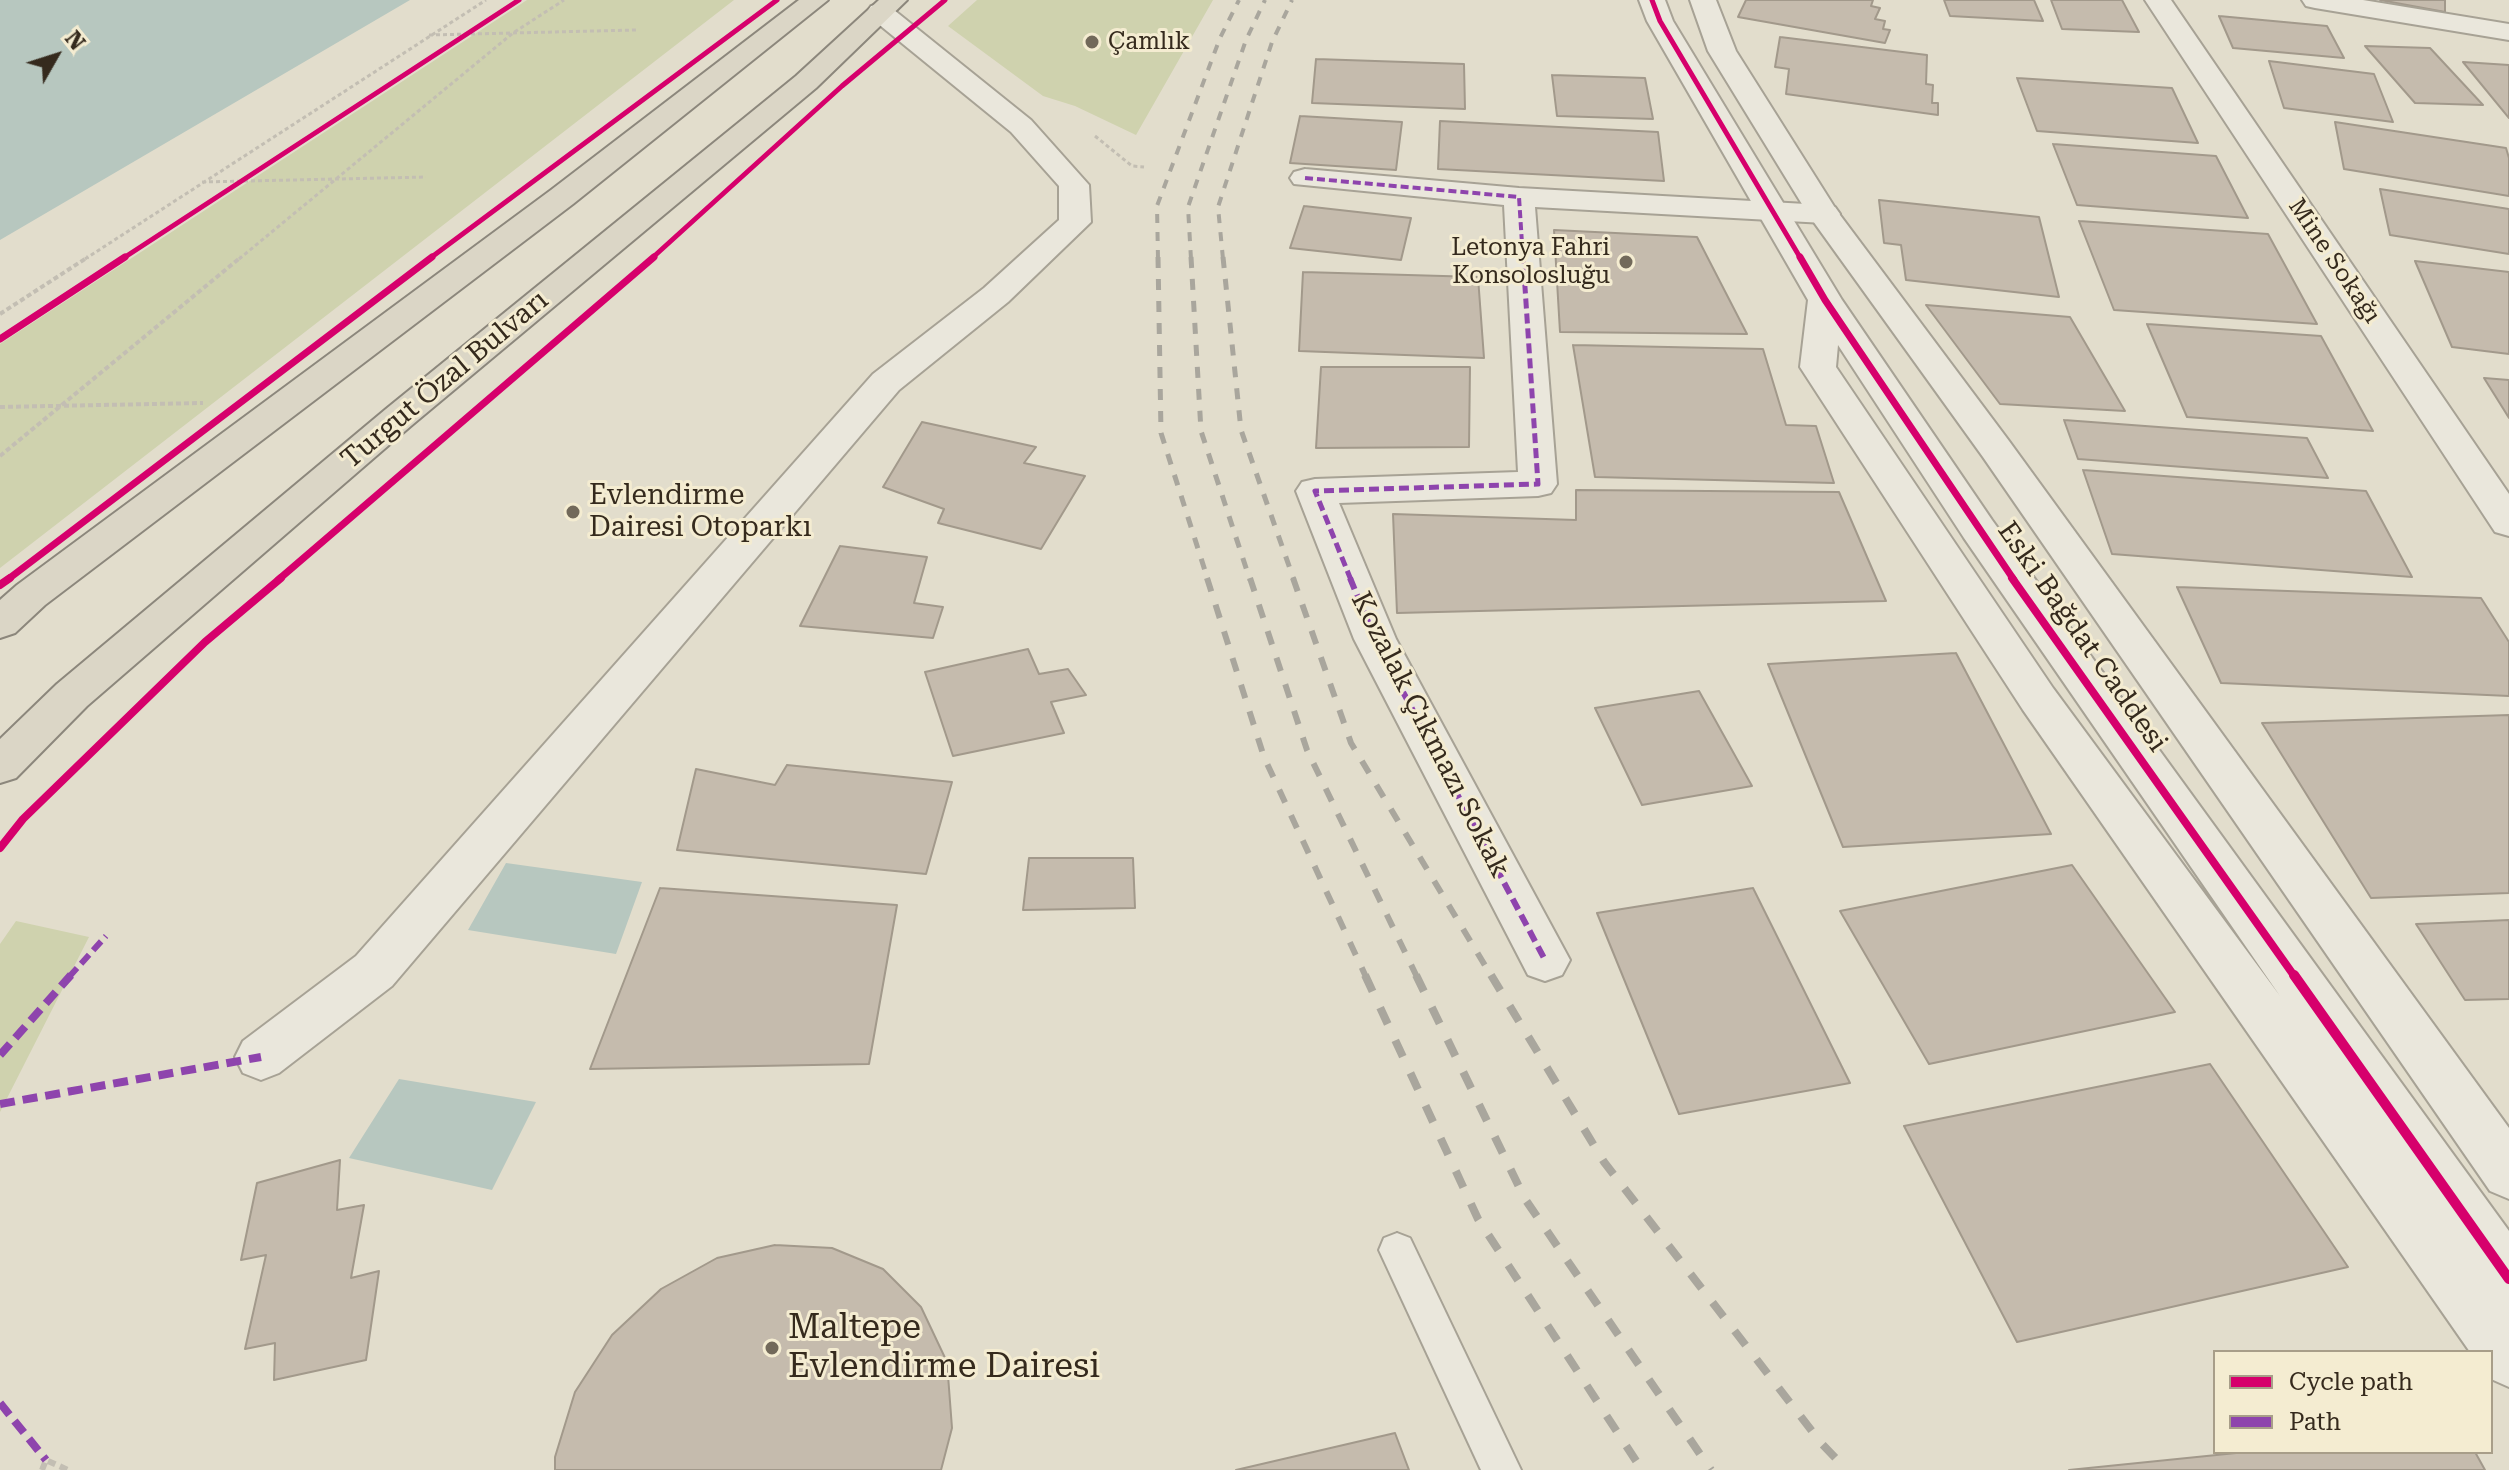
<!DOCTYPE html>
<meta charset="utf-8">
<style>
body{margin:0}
#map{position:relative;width:2509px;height:1470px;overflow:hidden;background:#e2ddcc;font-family:"Roboto Serif",serif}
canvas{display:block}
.legend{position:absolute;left:2213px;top:1350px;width:280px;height:104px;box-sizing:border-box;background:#f4ecd1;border:2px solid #a89e89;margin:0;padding:10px 14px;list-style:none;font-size:24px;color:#352a1d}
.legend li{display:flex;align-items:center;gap:16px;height:40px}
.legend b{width:40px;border:2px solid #a89e89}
.north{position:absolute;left:16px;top:16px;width:80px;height:80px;-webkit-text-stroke:6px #f4ecd1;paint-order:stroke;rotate:51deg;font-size:22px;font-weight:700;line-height:32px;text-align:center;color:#352a1d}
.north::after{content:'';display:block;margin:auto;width:28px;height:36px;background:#352a1d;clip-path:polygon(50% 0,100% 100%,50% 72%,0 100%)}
</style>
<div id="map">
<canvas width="2509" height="1470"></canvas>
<ul class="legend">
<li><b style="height:10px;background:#d6006c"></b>Cycle path</li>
<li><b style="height:10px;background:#8e44ad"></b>Path</li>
</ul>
<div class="north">N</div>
</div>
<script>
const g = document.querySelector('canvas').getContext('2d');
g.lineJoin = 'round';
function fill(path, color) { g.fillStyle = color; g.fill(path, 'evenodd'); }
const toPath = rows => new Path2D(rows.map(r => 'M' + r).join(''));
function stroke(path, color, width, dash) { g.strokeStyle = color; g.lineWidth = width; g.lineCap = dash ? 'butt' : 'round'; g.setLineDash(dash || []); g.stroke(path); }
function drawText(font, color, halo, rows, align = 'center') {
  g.font = font + ' "Roboto Serif",serif'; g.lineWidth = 6; g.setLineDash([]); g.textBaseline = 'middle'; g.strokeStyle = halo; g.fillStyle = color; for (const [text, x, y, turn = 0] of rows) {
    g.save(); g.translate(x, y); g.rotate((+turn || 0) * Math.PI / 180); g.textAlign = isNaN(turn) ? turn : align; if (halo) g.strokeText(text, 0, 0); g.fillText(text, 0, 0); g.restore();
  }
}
const green = toPath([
 [527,0,734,0,0,568,0,344],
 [977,0,1213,0,1136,135,1075,106,1043,96,948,26],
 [16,921,89,937,0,1112,0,944]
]);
const water = toPath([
 [0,0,410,0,0,240],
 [506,863,642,882,616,954,468,930],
 [399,1079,536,1102,492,1190,349,1158]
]);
const building = toPath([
 [1746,0,1873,0,1871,6,1880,8,1875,19,1885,21,1883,29,1890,30,1885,43,1738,17,1746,0],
 [1944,0,2034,0,2043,21,1950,16,1944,0],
 [2051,0,2122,0,2139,32,2062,29,2051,0],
 [2380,0,2445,0,2445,12,2380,0],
 [2219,16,2327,26,2344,58,2233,48,2219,16],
 [1780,37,1927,55,1926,84,1933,85,1932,103,1938,103,1938,115,1786,94,1789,69,1775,67,1780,37],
 [2365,46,2430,48,2483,105,2415,103,2365,46],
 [1316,59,1464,64,1465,109,1312,103,1316,59],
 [2269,61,2374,74,2393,122,2284,108,2269,61],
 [2463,62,2509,65,2509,118,2463,62],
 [1552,75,1645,78,1653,119,1557,116,1552,75],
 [2017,78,2172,88,2198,143,2037,131,2017,78],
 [1300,116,1402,122,1396,170,1290,163,1300,116],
 [1440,121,1658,132,1664,181,1438,169,1440,121],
 [2335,122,2506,148,2509,158,2509,196,2344,169,2335,122],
 [2053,144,2216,156,2248,218,2077,205,2053,144],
 [2380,189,2509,209,2509,254,2390,235,2380,189],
 [1879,200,2039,217,2059,297,1906,280,1901,245,1884,243,1879,200],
 [1304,206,1411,218,1401,260,1290,248,1304,206],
 [2079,221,2268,234,2317,324,2114,310,2079,221],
 [1554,230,1697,237,1747,334,1560,332,1554,230],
 [2415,261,2509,272,2509,354,2452,347,2415,261],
 [1303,272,1478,277,1484,358,1299,351,1303,272],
 [1926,305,2070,317,2125,411,2000,404,1926,305],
 [2147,324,2321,336,2373,431,2187,417,2147,324],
 [1573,345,1763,349,1786,425,1816,426,1834,483,1595,477,1573,345],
 [1321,367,1470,367,1469,447,1316,448,1321,367],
 [2484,378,2509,380,2509,418,2484,378],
 [2064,420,2307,438,2328,478,2078,459,2064,420],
 [922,422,1036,447,1024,463,1085,476,1041,549,938,523,944,509,883,487,922,422],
 [2083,470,2366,491,2412,577,2112,554,2083,470],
 [1576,490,1839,492,1886,601,1397,613,1393,514,1576,520,1576,490],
 [840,546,927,557,914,603,943,607,933,638,800,626,840,546],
 [2177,587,2481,598,2509,642,2509,696,2221,683,2177,587],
 [1028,649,1039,674,1068,669,1086,695,1051,702,1064,733,953,756,925,672,1028,649],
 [1956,653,2051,834,1843,847,1768,664,1956,653],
 [1699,691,1752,786,1642,805,1595,708,1699,691],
 [2509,715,2509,893,2371,898,2262,723,2509,715],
 [787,765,952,782,926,874,677,850,696,769,775,785,787,765],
 [1029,858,1133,858,1135,908,1023,910,1029,858],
 [2072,865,2175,1012,1929,1064,1840,911,2072,865],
 [660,888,897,905,869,1064,590,1069,660,888],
 [1753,888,1850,1083,1679,1114,1597,913,1753,888],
 [2509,920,2509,999,2465,1000,2416,924,2509,920],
 [2210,1064,2348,1267,2017,1342,1904,1126,2210,1064],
 [340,1160,337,1210,364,1205,351,1278,379,1271,366,1360,274,1380,275,1343,245,1349,266,1255,241,1260,257,1183,340,1160],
 [775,1245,832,1248,883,1269,921,1307,947,1362,952,1428,941,1470,555,1470,555,1457,575,1392,612,1335,661,1289,717,1258,775,1245],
 [1395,1433,1409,1470,1236,1470,1395,1433],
 [2246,1452,2475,1452,2485,1470,2069,1470,2246,1452]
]);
const pathFar2 = toPath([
 [429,35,636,30],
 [1095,136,1132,166,1144,167],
 [202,182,426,177],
 [85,259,486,0],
 [239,259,513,33,564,0]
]);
const pathFar1 = toPath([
 [0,314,88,257],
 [0,407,203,403],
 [0,456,241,257]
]);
const path = toPath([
 [42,1470,46,1460,68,1470]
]);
const service = toPath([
 [1397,1233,1410,1238,1521,1470,1481,1470,1379,1250,1384,1238,1397,1233]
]);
const minor = toPath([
 [2145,0,2171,0,2509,494,2509,536,2495,532,2145,0],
 [2302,0,2363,0,2509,24,2509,40,2315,8,2306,6,2302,0],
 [880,4,889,6,1031,120,1089,185,1091,222,1008,302,899,390,392,986,279,1073,261,1080,243,1073,235,1057,243,1041,356,956,873,374,984,288,1059,220,1059,186,1011,132,871,18,867,12,871,6,880,4],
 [1305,169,1519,188,1824,205,1835,207,1840,214,1835,221,1824,223,1535,207,1557,484,1551,493,1538,496,1339,503,1396,639,1570,960,1562,975,1545,981,1528,975,1354,639,1296,491,1302,482,1315,479,1518,472,1504,205,1294,184,1290,178,1294,172,1305,169]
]);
const tertiary = toPath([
 [1639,0,1665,0,1673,21,1842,300,1992,520,2509,1231,2509,1387,2491,1379,2491,1352,2470,1352,2023,710,1800,367,1808,300,1647,21,1639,0],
 [1838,345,1964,538,2280,996,2053,688,1836,367,1838,345],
 [1690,0,1716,0,1736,51,1837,211,2009,441,2509,1128,2509,1199,2490,1191,1983,457,1808,214,1708,51,1690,0]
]);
const trunk = toPath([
 [799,0,828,0,573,204,45,605,15,633,0,638,0,600,17,585,551,190,799,0],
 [879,0,907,0,816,88,412,425,87,706,16,778,0,783,0,739,57,684,386,409,796,76,879,0]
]);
const railFar3 = toPath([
 [1158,259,1157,206,1220,38,1239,0],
 [1191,259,1188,207,1246,40,1265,0],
 [1223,259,1218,207,1272,42,1292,0]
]);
const railFar2 = toPath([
 [1158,257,1161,433,1208,580],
 [1191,257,1201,431,1250,580],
 [1223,257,1241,430,1294,580]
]);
const railFar1 = toPath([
 [1207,578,1264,757,1366,977],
 [1250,578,1307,750,1417,977],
 [1293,578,1351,743,1492,977]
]);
const rail = toPath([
 [1365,975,1478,1219,1642,1470],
 [1416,975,1525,1199,1711,1470],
 [1491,975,1604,1162,1822,1444,1847,1470]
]);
const quietFar3 = toPath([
 [1305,178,1519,197,1523,259]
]);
const quietFar2 = toPath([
 [1351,580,1315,491,1538,484,1523,257]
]);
const quietFar1 = toPath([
 [1350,578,1375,639,1545,960],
 [69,977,106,936]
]);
const quiet = toPath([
 [0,1055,71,975],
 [0,1104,261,1057],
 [0,1403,46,1460]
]);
const cyclewayFar3 = toPath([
 [1652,0,1660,21,1801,259],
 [122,259,519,0],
 [429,259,777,0],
 [651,259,842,86,945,0]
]);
const cyclewayFar2 = toPath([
 [1800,257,1825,300,2014,580],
 [0,339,125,257],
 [7,580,432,257],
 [278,580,654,257]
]);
const cyclewayFar1 = toPath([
 [2012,578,2295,977],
 [0,585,10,578],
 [0,848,23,819,205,642,281,578]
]);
const cycleway = toPath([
 [2294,975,2509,1279]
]);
const markers = [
 [1092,42,8,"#72695a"],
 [1626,262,8,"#72695a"],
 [573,512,8,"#72695a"],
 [772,1348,8,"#72695a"]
];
const farPoinames = [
 ["Çamlık",1108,42],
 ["Letonya Fahri",1610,248,"right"],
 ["Konsolosluğu",1610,276,"right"]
];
const farStreetnames = [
 ["Mine Sokağı",2334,261,56]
];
const streetNames = [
 ["Turgut Özal Bulvarı",445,380,-40],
 ["Eski Bağdat Caddesi",2082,637,55],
 ["Kozalak Çıkmazı Sokak",1430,735,63]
];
const poiNames = [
 ["Evlendirme",589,496],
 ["Dairesi Otoparkı",589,528]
];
const nearPoinames = [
 ["Maltepe",788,1328],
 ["Evlendirme Dairesi",788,1367]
];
fill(green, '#cfd2ae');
fill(water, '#b7c7bf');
fill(building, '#c5bbad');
stroke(building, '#a2998b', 2);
stroke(service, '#a7a295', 4);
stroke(minor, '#a7a295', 4);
stroke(tertiary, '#a7a295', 4);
stroke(trunk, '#8c877c', 4);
stroke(pathFar2, '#c3beb3', 3, [4, 3]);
stroke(pathFar1, '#c3beb3', 4, [5, 3]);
stroke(path, '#c3beb3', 6, [8, 5]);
fill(service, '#eae7dc');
fill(minor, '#eae7dc');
fill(tertiary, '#eae7dc');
fill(trunk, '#dbd6c6');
stroke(railFar3, '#a9a69d', 4, [9, 9]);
stroke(railFar2, '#a9a69d', 5, [11, 11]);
stroke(railFar1, '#a9a69d', 6, [14, 14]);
stroke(rail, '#a9a69d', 8, [18, 18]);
stroke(quietFar3, '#8e44ad', 4, [8, 4]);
stroke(quietFar2, '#8e44ad', 5, [10, 5]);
stroke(quietFar1, '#8e44ad', 6, [12, 6]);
stroke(quiet, '#8e44ad', 8, [15, 8]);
stroke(cyclewayFar3, '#d6006c', 5);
stroke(cyclewayFar2, '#d6006c', 7);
stroke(cyclewayFar1, '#d6006c', 8);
stroke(cycleway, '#d6006c', 10);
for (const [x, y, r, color] of markers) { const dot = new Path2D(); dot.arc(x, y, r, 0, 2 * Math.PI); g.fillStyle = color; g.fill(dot); stroke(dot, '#f4ecd1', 3); }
drawText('24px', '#352a1d', '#f4ecd1', farPoinames, 'left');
drawText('24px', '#352a1d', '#f4ecd1', farStreetnames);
drawText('28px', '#352a1d', '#f4ecd1', streetNames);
drawText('28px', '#352a1d', '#f4ecd1', poiNames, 'left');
drawText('34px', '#352a1d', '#f4ecd1', nearPoinames, 'left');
</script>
